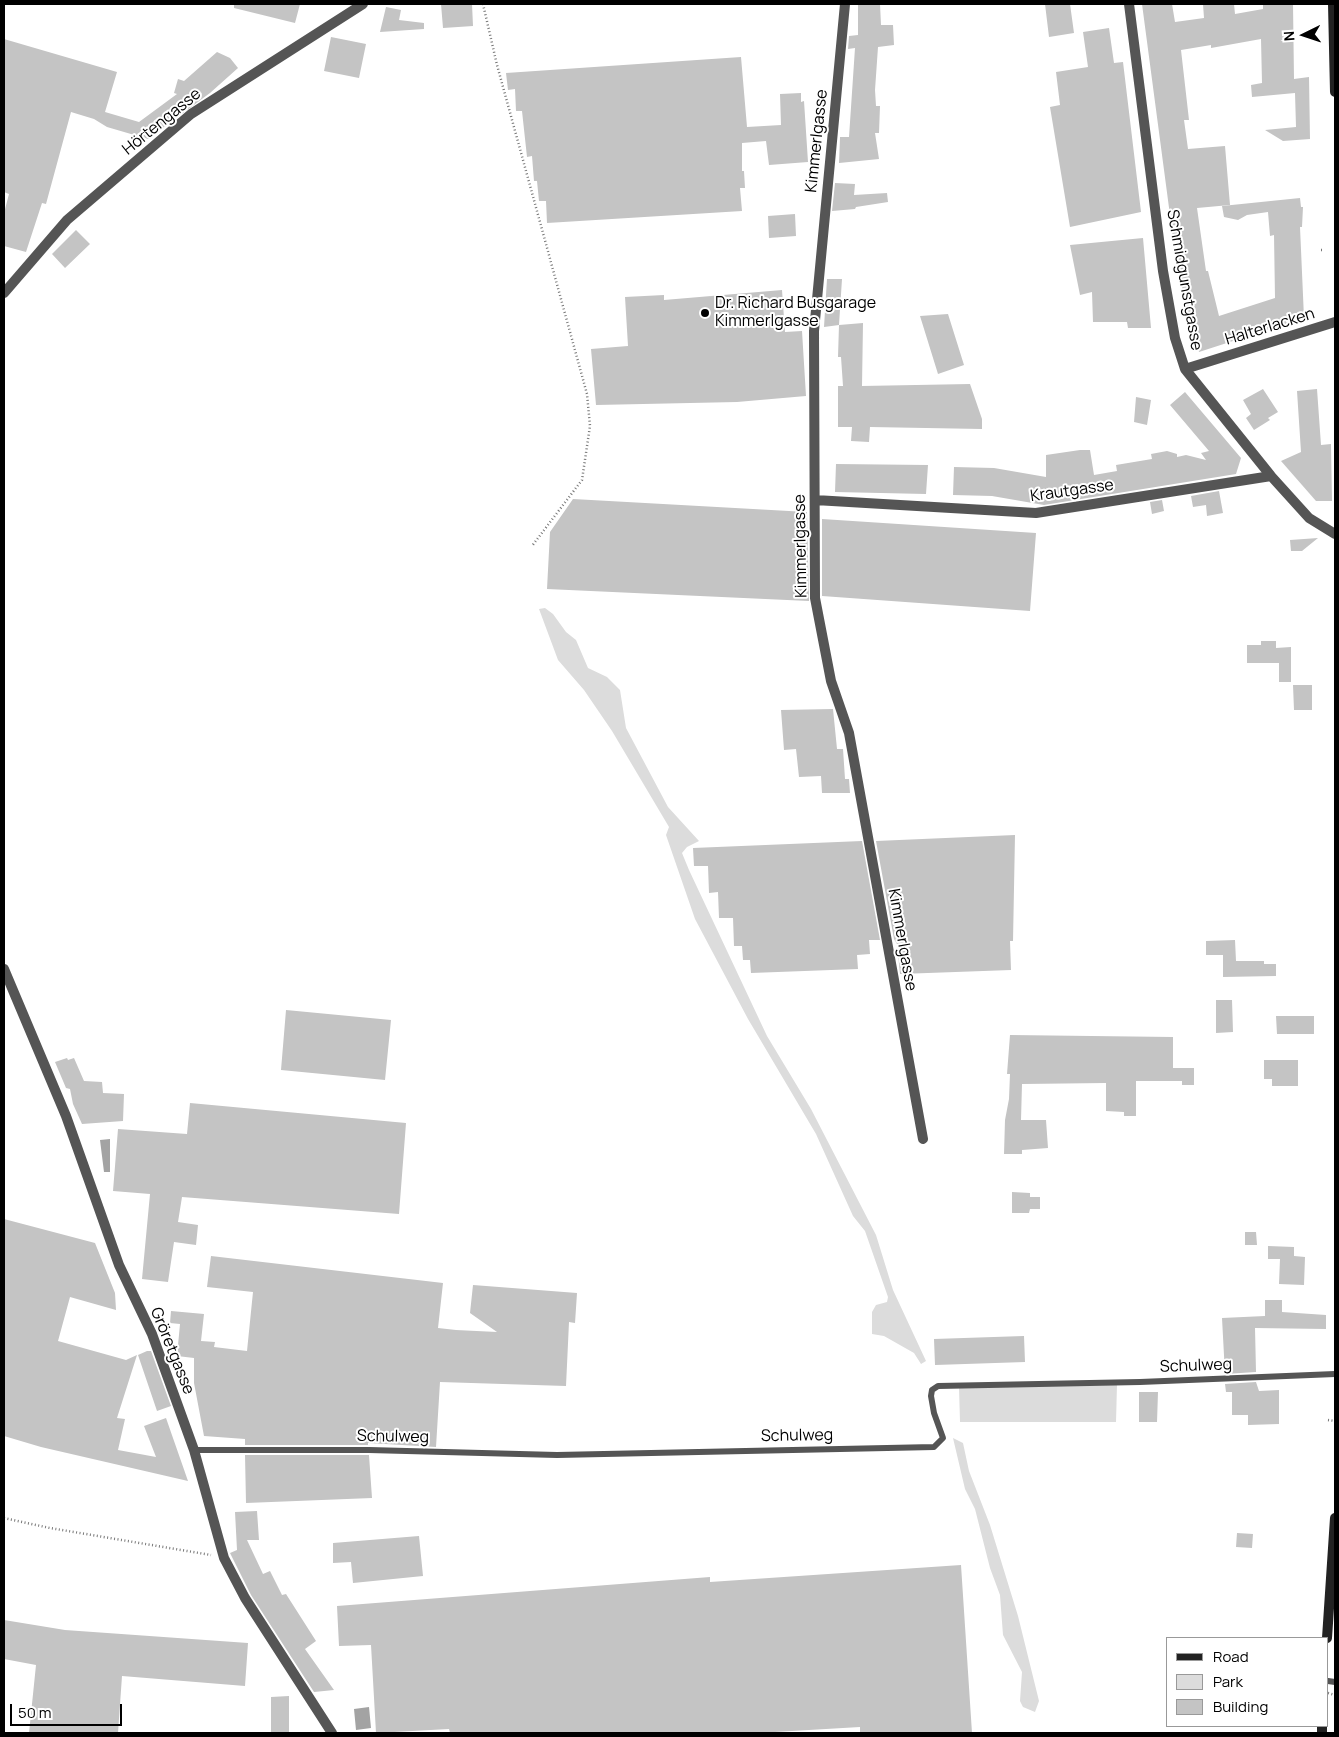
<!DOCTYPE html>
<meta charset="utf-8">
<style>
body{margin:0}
#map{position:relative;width:1339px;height:1737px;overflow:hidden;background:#fff;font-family:Manrope,sans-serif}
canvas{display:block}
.frame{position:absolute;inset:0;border:5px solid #000;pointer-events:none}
.legend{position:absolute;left:1166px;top:1637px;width:162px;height:90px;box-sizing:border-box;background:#fff;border:1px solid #999;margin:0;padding:6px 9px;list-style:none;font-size:15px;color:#000}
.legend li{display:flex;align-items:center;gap:10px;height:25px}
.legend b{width:25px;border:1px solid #999}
.north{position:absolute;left:1279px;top:10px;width:50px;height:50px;-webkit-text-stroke:4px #fff;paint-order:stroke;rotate:266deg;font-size:14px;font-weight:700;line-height:20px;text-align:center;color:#000}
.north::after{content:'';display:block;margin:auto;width:18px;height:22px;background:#000;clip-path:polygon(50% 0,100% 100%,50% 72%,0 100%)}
.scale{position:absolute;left:10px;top:1704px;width:112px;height:22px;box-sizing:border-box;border:2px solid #000;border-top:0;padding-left:6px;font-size:15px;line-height:18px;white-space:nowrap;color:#000;-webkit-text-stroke:4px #fff;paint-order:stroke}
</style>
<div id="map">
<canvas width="1339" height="1737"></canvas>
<div class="frame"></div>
<ul class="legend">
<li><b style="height:6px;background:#222"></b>Road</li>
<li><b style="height:14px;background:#dcdcdc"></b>Park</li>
<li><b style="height:14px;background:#c4c4c4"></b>Building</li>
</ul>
<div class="north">N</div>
<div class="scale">50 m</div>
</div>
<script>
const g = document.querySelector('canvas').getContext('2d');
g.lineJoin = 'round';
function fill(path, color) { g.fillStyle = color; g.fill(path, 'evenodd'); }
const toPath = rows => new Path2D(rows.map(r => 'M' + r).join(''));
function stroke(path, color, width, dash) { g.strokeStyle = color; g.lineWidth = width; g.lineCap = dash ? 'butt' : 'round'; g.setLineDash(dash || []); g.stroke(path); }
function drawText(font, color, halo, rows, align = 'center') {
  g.font = font + ' Manrope,sans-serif'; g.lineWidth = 4; g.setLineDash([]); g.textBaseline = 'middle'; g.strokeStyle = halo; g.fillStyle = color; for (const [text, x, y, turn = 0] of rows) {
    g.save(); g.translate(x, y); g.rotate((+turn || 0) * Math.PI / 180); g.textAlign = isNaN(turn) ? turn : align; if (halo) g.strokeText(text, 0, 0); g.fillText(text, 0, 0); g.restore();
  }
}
const green = toPath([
 [545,608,553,614,566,632,576,640,588,668,607,677,620,690,626,728,668,807,699,841,687,847,682,853,689,870,767,1036,811,1109,876,1235,893,1290,926,1361,921,1364,914,1353,884,1336,872,1334,872,1312,876,1305,887,1302,888,1297,865,1231,853,1216,816,1134,748,1019,695,919,666,835,669,827,612,731,584,690,558,660,539,609],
 [1117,1385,1116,1422,960,1422,959,1387],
 [953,1438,963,1443,969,1471,990,1525,1018,1616,1039,1701,1035,1712,1023,1707,1020,1701,1022,1672,1003,1635,1000,1595,990,1568,975,1509,965,1489]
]);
const water = toPath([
 [110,1139,110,1172,104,1172,100,1140],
 [369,1707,371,1728,356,1730,354,1709]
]);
const building = toPath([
 [234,4,300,4,295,23,234,8],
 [441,4,472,4,473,26,443,28],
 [858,4,880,4,881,25,893,25,894,45,878,47,875,90,876,106,880,106,879,133,875,133,879,159,839,163,840,137,849,137,855,48,848,49,849,36,858,35],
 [1045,4,1070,4,1074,33,1049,37],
 [1142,4,1172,4,1175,22,1204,18,1203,4,1234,4,1235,14,1263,9,1263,4,1293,4,1294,79,1309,77,1310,139,1283,141,1265,130,1296,127,1295,93,1252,97,1251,85,1262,83,1261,39,1211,48,1211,45,1181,50,1189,120,1184,120,1188,149,1225,146,1230,205,1197,208,1206,271,1208,271,1219,316,1275,298,1274,235,1270,236,1268,212,1247,215,1238,220,1224,217,1222,206,1300,198,1301,207,1303,207,1302,227,1300,227,1304,318,1199,352,1177,268],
 [386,7,401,10,399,20,424,23,424,29,380,32],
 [1109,28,1114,63,1123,62,1141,212,1070,227,1050,107,1060,105,1056,72,1088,67,1083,32],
 [331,37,366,44,359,78,324,71],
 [4,39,117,72,105,112,139,122,177,94,174,93,178,79,184,81,217,52,230,58,238,68,210,93,148,139,107,127,94,119,71,112,46,204,42,203,26,252,4,246,4,213,9,194,4,192],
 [741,57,747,127,781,125,780,94,801,93,801,102,804,101,808,162,769,165,766,141,742,143,742,171,744,171,745,188,740,188,742,211,547,223,546,201,539,201,537,181,534,181,532,156,527,157,522,111,516,111,515,89,508,90,506,73],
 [835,183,855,184,854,195,887,193,888,202,856,207,855,209,832,211],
 [795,214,796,236,769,238,768,216],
 [76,230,90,244,65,268,52,254],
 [1143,238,1151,328,1128,328,1127,322,1093,322,1092,292,1080,295,1070,245],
 [827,279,842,279,839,325,824,327],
 [782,290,785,332,802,331,806,396,737,402,596,405,591,349,628,346,625,297,664,295,664,300],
 [948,314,964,365,938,374,920,316],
 [863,323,862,386,970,384,982,419,982,429,870,427,869,442,851,441,852,427,838,427,838,386,843,386,841,357,838,357,839,325],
 [1263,389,1278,412,1268,418,1270,420,1254,430,1246,418,1251,414,1243,400],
 [1317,389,1321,445,1331,444,1332,501,1316,501,1281,461,1301,452,1297,391],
 [1185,392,1241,458,1236,474,1044,505,992,496,953,495,954,467,994,468,1046,477,1046,455,1080,450,1090,450,1094,475,1117,471,1116,465,1152,459,1151,454,1167,451,1177,454,1177,457,1186,455,1206,460,1201,453,1209,451,1170,405],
 [1136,397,1151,400,1147,425,1134,422],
 [836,464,928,465,926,494,835,492],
 [1219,491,1223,513,1207,516,1206,505,1193,507,1191,496],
 [573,499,807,512,809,601,547,589,550,532],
 [1162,500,1164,511,1152,514,1150,502],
 [822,519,1036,533,1030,611,822,596],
 [1318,538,1302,551,1291,551,1290,540],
 [1261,641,1276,641,1276,648,1291,647,1291,682,1279,682,1279,663,1247,663,1247,645,1261,645],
 [1293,685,1312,685,1312,710,1294,710],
 [833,709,837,749,843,749,845,779,849,779,850,793,822,793,821,776,799,777,796,749,784,750,781,710],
 [1015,835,1013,941,1010,941,1011,970,900,974,897,944,894,939,876,841],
 [862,841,880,940,869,940,870,954,857,955,858,969,751,973,750,960,743,960,742,946,734,946,733,918,719,918,718,892,709,893,708,866,694,866,693,848],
 [1235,940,1236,961,1264,961,1264,964,1276,964,1276,976,1223,977,1223,955,1206,955,1206,941],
 [1216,1000,1232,1000,1233,1032,1216,1033],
 [286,1010,391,1020,385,1080,281,1070],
 [1276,1016,1314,1016,1314,1034,1277,1034],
 [1010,1035,1173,1037,1173,1068,1194,1068,1194,1085,1182,1085,1182,1081,1136,1081,1136,1116,1124,1116,1124,1112,1106,1111,1106,1083,1022,1084,1021,1120,1046,1120,1048,1148,1022,1150,1022,1154,1004,1154,1005,1120,1009,1099,1010,1074,1007,1074],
 [67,1058,68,1060,74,1058,84,1081,102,1082,103,1093,124,1094,123,1121,82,1124,73,1104,70,1089,66,1088,55,1062],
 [1264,1060,1298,1060,1298,1086,1272,1086,1272,1079,1264,1079],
 [190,1103,406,1123,399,1214,182,1197,178,1222,198,1225,196,1245,174,1242,168,1282,142,1279,150,1194,113,1191,118,1129,187,1134],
 [1012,1192,1030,1193,1030,1197,1040,1197,1040,1209,1030,1209,1029,1213,1012,1213],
 [4,1219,95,1243,115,1293,116,1310,70,1297,58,1341,126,1360,137,1355,117,1418,125,1419,118,1450,156,1457,144,1426,166,1418,188,1481,41,1447,4,1436],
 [1245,1232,1256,1232,1257,1245,1245,1245],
 [1268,1246,1294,1247,1294,1256,1305,1257,1304,1285,1279,1284,1280,1259,1268,1259],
 [211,1256,443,1283,438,1328,456,1330,497,1332,470,1313,473,1285,577,1293,575,1323,569,1322,566,1386,440,1382,436,1447,368,1443,368,1445,245,1445,245,1439,204,1436,194,1383,194,1358,177,1356,180,1324,170,1323,171,1311,204,1314,201,1341,215,1342,214,1347,247,1351,253,1292,207,1287],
 [1265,1300,1282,1300,1282,1312,1326,1315,1326,1329,1255,1328,1256,1372,1225,1374,1222,1318,1265,1316],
 [1024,1336,1025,1362,935,1365,934,1339],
 [147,1351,151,1351,171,1406,157,1411,138,1355],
 [1256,1382,1259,1391,1279,1390,1279,1424,1248,1425,1248,1415,1232,1415,1232,1392,1226,1392,1225,1384],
 [1139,1392,1158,1392,1157,1422,1139,1422],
 [245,1455,369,1455,372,1498,246,1503],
 [257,1511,259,1540,247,1540,263,1574,270,1571,282,1595,286,1594,316,1641,305,1649,334,1690,314,1692,251,1595,230,1553,237,1550,235,1512],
 [1237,1533,1253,1534,1252,1548,1236,1547],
 [419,1536,423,1576,353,1583,351,1562,333,1563,333,1543],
 [961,1565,972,1733,860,1733,860,1727,758,1733,450,1733,449,1729,376,1733,371,1645,339,1646,337,1606,710,1577,710,1582],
 [4,1620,65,1630,248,1643,245,1686,122,1676,118,1733,29,1733,36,1665,4,1659],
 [289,1696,289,1733,271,1733,271,1697]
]);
const path = toPath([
 [483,4,497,65,587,394,590,426,582,480,532,546],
 [1321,250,1323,250],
 [1328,1420,1335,1421],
 [4,1518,50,1528,211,1555],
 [1328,1693,1335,1695]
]);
const lane = toPath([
 [194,1450,369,1450,557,1455,934,1447,943,1438,934,1413,931,1396,932,1390,938,1386,1140,1382,1335,1374],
 [1328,1681,1335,1682]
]);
const street = toPath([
 [845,4,814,331,815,598,831,681,849,733,923,1139],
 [1129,4,1163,271,1175,338,1185,369,1271,476,1309,518,1335,534],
 [4,293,67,220,191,114,363,4],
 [1185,369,1335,322],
 [815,500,1036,513,1271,476],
 [4,969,66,1116,119,1265,152,1334,194,1450,224,1558,245,1598,332,1733]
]);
const secondary = toPath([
 [1333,4,1335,92],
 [1327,1638,1335,1518],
 [1322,1733,1322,1726]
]);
const markers = [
 [705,313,5,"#000"]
];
const streetNames = [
 ["Hörtengasse",162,122,-39],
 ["Kimmerlgasse",817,141,-84],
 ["Schmidgunstgasse",1184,280,80],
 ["Halterlacken",1270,327,-17],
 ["Krautgasse",1072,491,-8],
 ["Kimmerlgasse",801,546,-91],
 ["Kimmerlgasse",902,940,80],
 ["Gröretgasse",172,1351,68],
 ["Schulweg",1196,1366,-2],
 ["Schulweg",797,1436,-1],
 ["Schulweg",393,1437,1]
];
const poiNames = [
 ["Dr. Richard Busgarage",715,304],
 ["Kimmerlgasse",715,322]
];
fill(green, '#dcdcdc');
fill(water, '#a3a3a3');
fill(building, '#c4c4c4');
stroke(path, '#777', 2.5, [1, 2.5]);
stroke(lane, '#555', 6);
stroke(street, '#555', 10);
stroke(secondary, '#222', 10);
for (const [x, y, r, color] of markers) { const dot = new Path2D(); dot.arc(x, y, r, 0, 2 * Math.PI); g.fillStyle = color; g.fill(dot); stroke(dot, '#fff', 2); }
drawText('16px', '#000', '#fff', streetNames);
drawText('16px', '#000', '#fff', poiNames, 'left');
</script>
